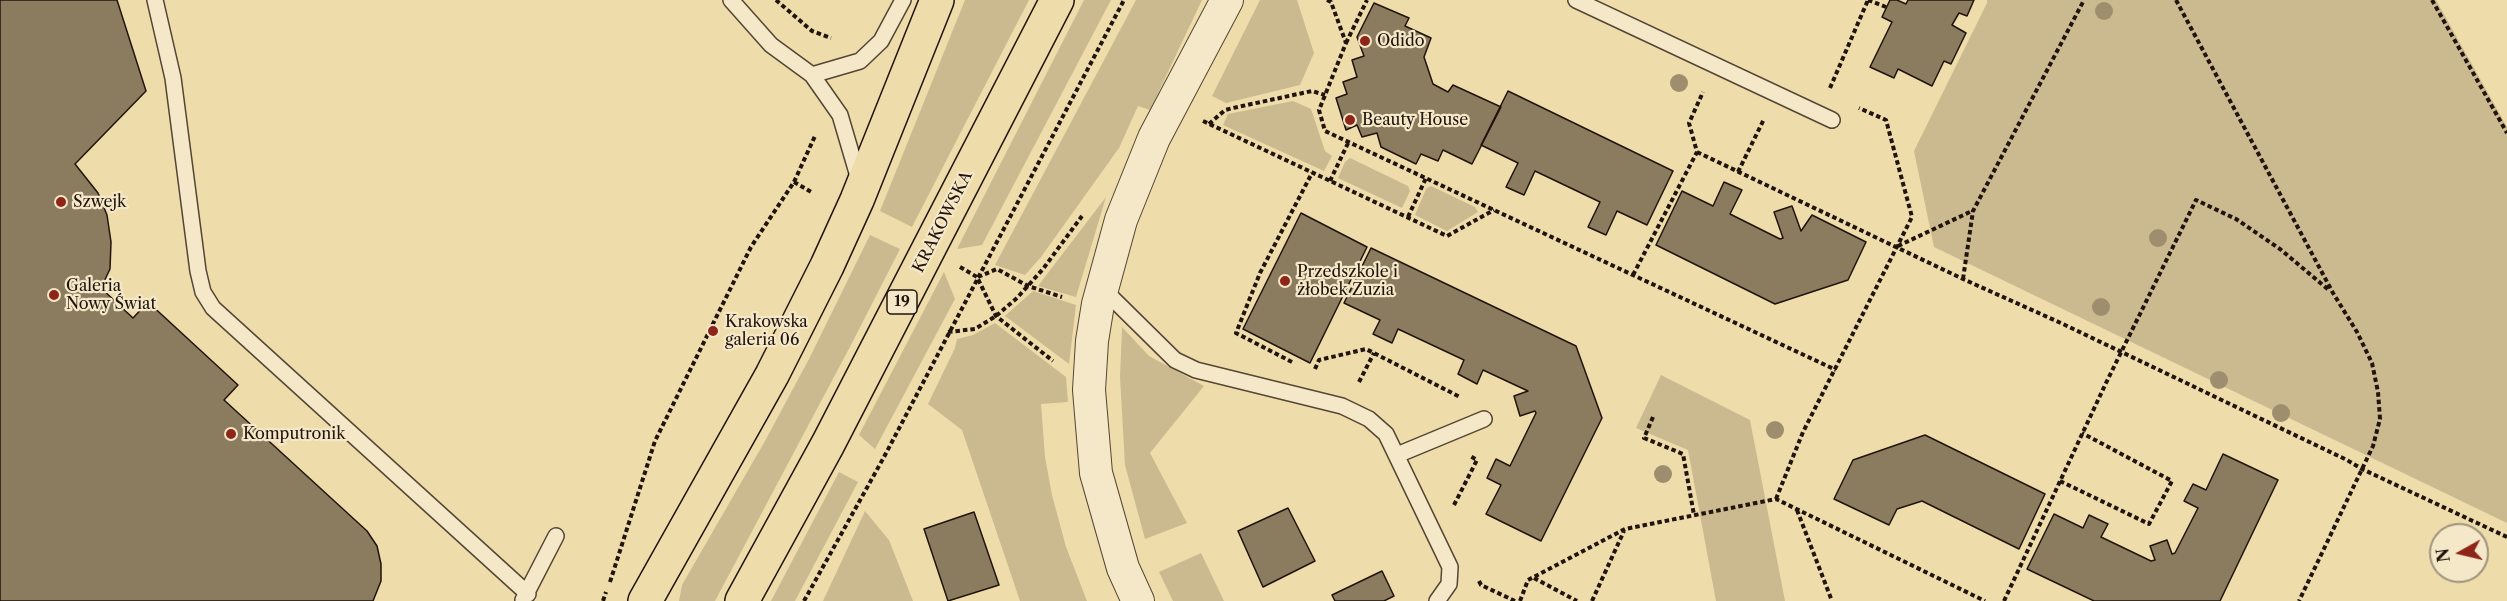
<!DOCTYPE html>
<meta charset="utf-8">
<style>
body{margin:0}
#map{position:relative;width:2507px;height:601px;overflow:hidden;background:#eedcab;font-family:"Libre Caslon Text",serif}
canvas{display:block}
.north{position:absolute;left:2429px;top:523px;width:60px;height:60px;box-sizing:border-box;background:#f4e8c8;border:2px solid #9f937d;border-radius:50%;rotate:262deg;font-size:16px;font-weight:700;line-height:24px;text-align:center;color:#20140d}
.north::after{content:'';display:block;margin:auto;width:21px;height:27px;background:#8f2418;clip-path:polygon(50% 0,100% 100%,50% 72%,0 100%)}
</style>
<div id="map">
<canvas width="2507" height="601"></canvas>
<div class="north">N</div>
</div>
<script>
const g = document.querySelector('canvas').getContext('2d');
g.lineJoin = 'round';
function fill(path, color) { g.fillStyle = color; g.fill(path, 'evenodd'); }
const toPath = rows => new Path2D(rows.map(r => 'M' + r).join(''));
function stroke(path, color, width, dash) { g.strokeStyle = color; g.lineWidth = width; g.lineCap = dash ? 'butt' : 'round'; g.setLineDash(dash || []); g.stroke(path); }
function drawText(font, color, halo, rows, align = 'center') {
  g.font = font + ' "Libre Caslon Text",serif'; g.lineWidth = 4.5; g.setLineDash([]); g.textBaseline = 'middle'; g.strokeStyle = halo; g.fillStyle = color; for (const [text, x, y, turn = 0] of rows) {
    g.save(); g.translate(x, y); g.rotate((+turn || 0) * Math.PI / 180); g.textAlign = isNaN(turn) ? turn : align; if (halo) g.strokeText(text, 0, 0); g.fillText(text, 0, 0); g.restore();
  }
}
const green = toPath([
 [965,0,1029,0,912,227,880,211],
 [1084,0,1111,0,982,245,957,249],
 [1136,0,1202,0,1150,110,1138,106,1119,148,1041,257,1025,275,995,265],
 [1260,0,1297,0,1314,53,1300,85,1226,103,1212,96],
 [1987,0,2436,0,2507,127,2507,523,1934,247,1914,151,1987,3],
 [1293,101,1311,109,1325,151,1332,156,1324,171,1223,125,1228,114],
 [1350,158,1408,186,1410,191,1402,208,1338,178,1345,162],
 [1431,186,1475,207,1478,212,1447,231,1415,215,1426,189],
 [1106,197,1076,297,1038,286],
 [870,235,900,249,852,343,715,601,679,601,682,585,765,441,809,359],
 [944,272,955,299,875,449,859,435],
 [1033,291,1076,305,1069,364,1005,316],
 [995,323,1066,377,1068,402,1041,404,1045,457,1052,495,1066,547,1087,601,1020,601,962,430,928,404,955,348,957,339,973,335],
 [1122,327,1149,356,1204,386,1150,453,1187,523,1145,539,1125,465,1120,378],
 [1661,375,1750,420,1785,601,1716,601,1688,450,1636,428],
 [839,472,858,482,795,601,771,601],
 [865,511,889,540,913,601,823,601],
 [1201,553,1224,601,1173,601,1159,572]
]);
const building = toPath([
 [0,0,117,0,146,91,75,164,98,193,107,215,111,242,110,269,101,288,133,318,148,302,238,385,224,400,367,531,377,546,381,564,381,581,373,601,0,601,0,0],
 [1890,0,1897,0,1906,4,1908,0,1974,0,1967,16,1959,13,1952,25,1966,33,1951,64,1944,61,1932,86,1898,69,1894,78,1870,67,1892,22,1882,17,1890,0],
 [1374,3,1409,18,1405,26,1431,38,1424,57,1433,84,1448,92,1453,85,1501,107,1472,164,1443,150,1438,161,1421,154,1416,164,1381,147,1377,133,1362,137,1357,125,1346,130,1336,98,1347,94,1343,82,1357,77,1352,60,1364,56,1357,37,1374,3],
 [1508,91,1673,171,1647,225,1617,211,1606,235,1588,227,1600,202,1535,171,1524,195,1506,187,1518,163,1481,145,1508,91],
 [1724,182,1742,190,1730,214,1780,239,1783,238,1774,212,1792,206,1801,231,1812,215,1866,242,1848,280,1775,304,1656,245,1682,191,1713,206,1724,182],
 [1301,213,1367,247,1310,363,1243,329,1301,213],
 [1371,248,1576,346,1602,418,1541,541,1486,514,1501,485,1487,478,1496,459,1510,466,1536,413,1535,411,1520,416,1514,396,1528,391,1483,370,1477,384,1458,374,1464,360,1398,329,1392,343,1373,334,1380,320,1344,303,1371,248],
 [1925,435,2045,494,2019,549,1922,501,1897,509,1889,525,1834,499,1853,460,1925,435],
 [2223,454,2278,480,2220,601,2094,601,2027,569,2054,514,2083,528,2089,515,2108,524,2101,537,2151,561,2155,560,2150,546,2167,540,2172,554,2175,553,2198,508,2184,501,2193,484,2206,490,2223,454],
 [1288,508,1315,561,1263,587,1238,531,1288,508],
 [974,512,999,585,948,601,924,529,974,512],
 [1382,571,1394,596,1384,601,1335,601,1332,595,1382,571]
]);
const path = toPath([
 [776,0,812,31,831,38],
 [1327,0,1331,2,1346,43,1319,110,1325,131,1836,370],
 [1868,0,1886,7],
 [2176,0,2333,293,2357,332,2372,363,2378,392,2380,419,2373,446,2299,601],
 [2432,0,2507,133],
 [1346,43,1367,0],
 [1830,88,1868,0],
 [1203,121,1447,236,1494,210],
 [1209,124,1225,110,1233,108,1312,91,1325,95],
 [1697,152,1963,279,2063,324,2347,460,2362,469,2507,537],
 [1738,172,1764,119],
 [1330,181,1349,141],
 [794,182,813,193],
 [1408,217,1426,178],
 [1898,246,1972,211],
 [960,267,977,277,996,316,1053,361],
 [1633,275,1697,152,1689,123,1703,92],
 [978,277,997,269,1028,286,1062,297],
 [1963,279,1973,211,2084,0],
 [948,332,975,329,996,316,1017,298,1043,269,1082,216],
 [1292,362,1236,333,1260,273,1312,173],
 [1315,369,1319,360,1366,349,1460,397],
 [1359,382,1374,353],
 [1653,417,1644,438,1683,454,1694,515],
 [2060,481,2149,524,2172,481,2082,433],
 [1776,499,1803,432,1912,217,1886,120,1859,108],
 [1454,505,1477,460,1470,456],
 [1797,510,1832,601],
 [1534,578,1577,601],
 [1479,581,1481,585,1515,601],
 [610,582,655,441,751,247,794,182,815,136],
 [603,601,606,592],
 [804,601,884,457,1124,0],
 [1520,601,1528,580,1625,529,1776,499,1985,601],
 [1592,601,1624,531],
 [2004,601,2106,383,2196,200,2236,219,2280,249,2330,291]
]);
const lane = toPath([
 [155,0,173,78,198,271,203,292,213,308,528,594],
 [731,0,771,45,812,75,840,115,860,183],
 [1576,0,1832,120],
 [812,75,860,61,881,41,903,0],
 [1102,288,1175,360,1196,370,1342,406,1369,419,1386,434,1450,567,1449,584,1437,601],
 [1397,455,1484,419],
 [523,600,556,536]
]);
const street = toPath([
 [1138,601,1123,568,1096,473,1089,390,1092,341,1098,304,1121,220,1154,138,1227,0]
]);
const primary = toPath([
 [645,601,772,375,827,266,857,200,937,0],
 [742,601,828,444,1057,0]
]);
const trees = [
 [2104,11],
 [1679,83],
 [2158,238],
 [2101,307],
 [2219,380],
 [2281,413],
 [1775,430],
 [1663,474]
];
const markers = [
 [1365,41,6,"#8f2418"],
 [1350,120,6,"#8f2418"],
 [61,202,6,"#8f2418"],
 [1285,281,6,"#8f2418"],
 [54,295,6,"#8f2418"],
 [713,331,6,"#8f2418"],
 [231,434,6,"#8f2418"]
];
const shields = [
 [902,302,30]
];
const shieldNames = [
 ["19",902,302]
];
const poiNames = [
 ["Odido",1377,41],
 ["Beauty House",1362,120],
 ["Szwejk",73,202],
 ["Przedszkole i",1297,272],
 ["żłobek Zuzia",1297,290],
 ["Galeria",66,286],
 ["Nowy Świat",66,304],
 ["Krakowska",725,322],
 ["galeria 06",725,340],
 ["Komputronik",243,434]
];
const streetNames = [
 ["KRAKOWSKA",943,222,-63]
];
fill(green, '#cbba90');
fill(building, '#8b7c5f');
stroke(building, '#20140d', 1.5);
stroke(lane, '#544634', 18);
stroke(street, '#544634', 34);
stroke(primary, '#20140d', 36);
stroke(path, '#20140d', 4, [4.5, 3]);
stroke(lane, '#f4e8c8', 15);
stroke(street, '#f4e8c8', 32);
stroke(primary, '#eedcab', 33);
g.fillStyle = '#9e8e6d';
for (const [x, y] of trees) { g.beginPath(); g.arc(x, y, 9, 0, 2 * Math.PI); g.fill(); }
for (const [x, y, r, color] of markers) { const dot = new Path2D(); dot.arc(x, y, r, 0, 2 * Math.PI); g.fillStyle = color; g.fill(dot); stroke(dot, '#f4e8c8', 2); }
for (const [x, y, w] of shields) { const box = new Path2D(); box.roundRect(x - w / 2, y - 12, w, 24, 4.5); g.fillStyle = '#f4e8c8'; g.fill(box); stroke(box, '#20140d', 1.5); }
drawText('bold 15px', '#20140d', null, shieldNames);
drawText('16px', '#20140d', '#f4e8c8', poiNames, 'left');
drawText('16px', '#20140d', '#f4e8c8', streetNames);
</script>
